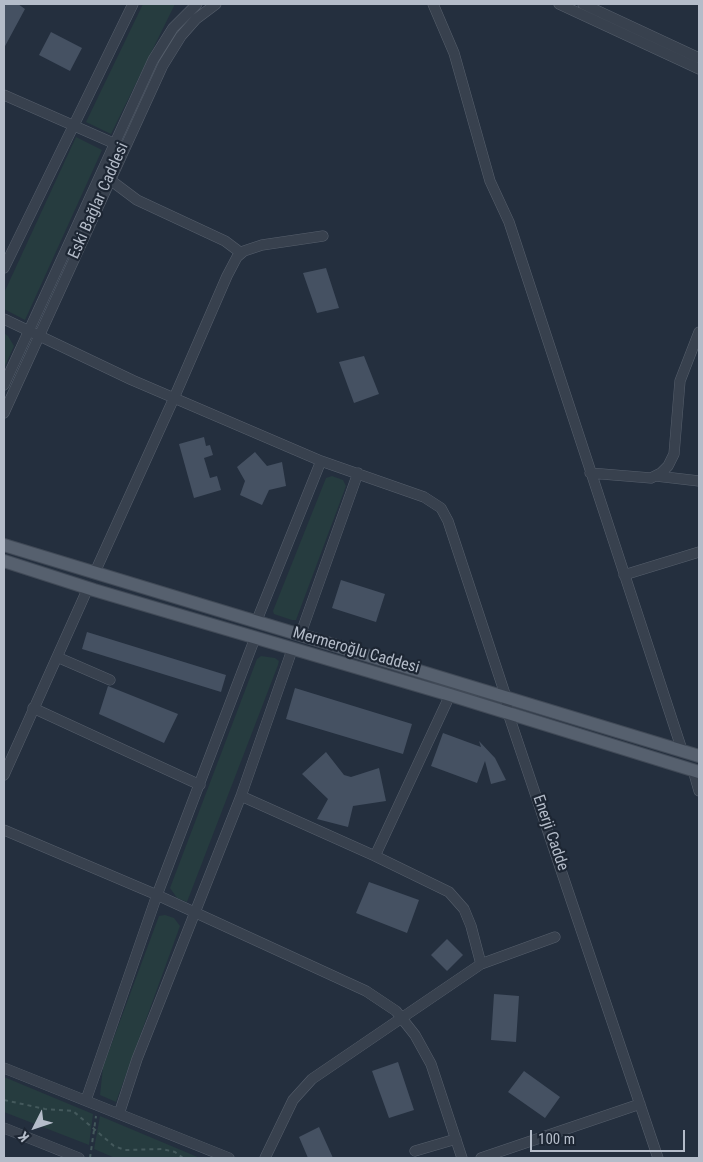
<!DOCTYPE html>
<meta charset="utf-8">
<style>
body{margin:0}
#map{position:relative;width:703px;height:1162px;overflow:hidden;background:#242f3e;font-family:"Roboto Condensed",sans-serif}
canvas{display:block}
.frame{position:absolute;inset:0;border:5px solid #b4bcc9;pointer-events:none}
.north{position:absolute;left:10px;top:1102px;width:50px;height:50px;-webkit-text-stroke:4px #1d2633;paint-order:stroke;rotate:229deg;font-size:14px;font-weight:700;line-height:20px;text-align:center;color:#b4bcc9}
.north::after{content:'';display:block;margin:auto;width:18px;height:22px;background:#b4bcc9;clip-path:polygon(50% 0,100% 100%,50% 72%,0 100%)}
.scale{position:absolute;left:530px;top:1130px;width:155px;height:22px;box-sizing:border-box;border:2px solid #b4bcc9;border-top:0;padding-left:6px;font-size:15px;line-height:18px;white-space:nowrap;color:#b4bcc9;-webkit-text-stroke:4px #1d2633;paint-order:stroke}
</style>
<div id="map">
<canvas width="703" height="1162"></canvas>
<div class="frame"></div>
<div class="north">K</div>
<div class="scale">100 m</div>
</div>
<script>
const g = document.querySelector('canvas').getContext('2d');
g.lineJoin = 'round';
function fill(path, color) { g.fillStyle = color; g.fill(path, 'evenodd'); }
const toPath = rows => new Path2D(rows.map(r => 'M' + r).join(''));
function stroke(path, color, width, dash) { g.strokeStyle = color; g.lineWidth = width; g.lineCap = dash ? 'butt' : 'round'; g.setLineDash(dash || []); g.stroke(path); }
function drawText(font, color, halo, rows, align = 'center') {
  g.font = font + ' "Roboto Condensed",sans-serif'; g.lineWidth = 4.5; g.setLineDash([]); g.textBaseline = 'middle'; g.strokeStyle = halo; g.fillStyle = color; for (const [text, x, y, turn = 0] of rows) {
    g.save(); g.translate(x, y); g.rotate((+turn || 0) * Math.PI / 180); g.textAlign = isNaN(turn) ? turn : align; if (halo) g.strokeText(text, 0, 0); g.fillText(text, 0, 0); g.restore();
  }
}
const green = toPath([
 [143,4,175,4,111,134,86,122],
 [76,137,102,150,25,320,4,309,4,293],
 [4,333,8,336,14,346,4,368],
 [332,476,343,480,346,486,296,620,292,620,274,614,273,611,326,478],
 [261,656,275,658,279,661,278,665,187,902,177,898,170,888,257,659],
 [165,915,174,918,180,926,116,1102,100,1095,103,1067,159,916],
 [4,1077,93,1114,89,1145,4,1112],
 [100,1116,200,1158,115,1158,94,1149]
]);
const building = toPath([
 [6,4,18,4,25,9,4,48,4,7],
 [51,32,82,48,70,71,39,55],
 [326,268,339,308,317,313,303,273],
 [364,356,379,394,354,403,339,362],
 [204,437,206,446,210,445,213,455,204,458,210,478,217,476,221,490,194,498,179,444],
 [255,452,267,466,282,462,286,486,269,490,262,505,240,495,245,481,237,467],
 [341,580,385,594,376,622,332,608],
 [87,632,226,675,221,692,82,649],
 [108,686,178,714,164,743,99,714],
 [295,688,412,724,403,754,286,719],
 [443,733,481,747,479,741,495,758,506,780,491,784,485,761,477,783,431,766],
 [326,752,344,775,351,777,379,768,386,801,353,806,348,827,317,819,328,799,302,774],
 [369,882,419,900,407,933,356,913],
 [447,939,463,955,447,971,431,955],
 [494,994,519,996,516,1042,491,1040],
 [398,1062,414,1110,389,1118,372,1071],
 [524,1071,560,1097,545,1118,508,1092],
 [319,1127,333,1158,308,1158,299,1137]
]);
const path = toPath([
 [4,1100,45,1109,73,1111,114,1146,125,1150,162,1149,175,1152,183,1158],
 [90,1158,96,1116]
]);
const minor = toPath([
 [433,4,454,53,490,181,509,222,682,750],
 [559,4,699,69],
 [583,4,699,58],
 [4,95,120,146],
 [109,179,137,200,225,241,241,253],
 [4,268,133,4],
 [4,319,132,380,321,461,424,497,441,508,448,521,506,697,508,713,658,1158],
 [4,385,153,60,173,28,197,4],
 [4,413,163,65,181,36,196,19,216,4],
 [590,473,651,478,661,473,668,466,674,454,680,381,699,332],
 [656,476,699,481],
 [95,572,174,398,227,276,237,257,244,251,262,245,323,236],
 [624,575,699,552],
 [257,620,321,461],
 [301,633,358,473],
 [57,657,110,680],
 [33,708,200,785],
 [693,770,699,791],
 [4,775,88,588],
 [241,796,375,856,449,892,464,909,471,926,481,964],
 [4,830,157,895,366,991,396,1011,415,1035,431,1064,462,1158],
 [375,856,450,695],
 [4,1068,229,1158],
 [86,1100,157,895,255,638],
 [119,1114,137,1059,241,796,292,650],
 [4,1128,79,1158],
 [415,1151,456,1139],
 [265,1158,293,1100,312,1079,481,964,555,937],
 [481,1158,640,1104]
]);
const major = toPath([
 [4,545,699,756],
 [4,561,94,590,450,695,699,772]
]);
const streetNames = [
 ["Eski Bağlar Caddesi",99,201,-66],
 ["Mermeroğlu Caddesi",356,651,16],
 ["Enerji Cadde",550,833,71]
];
fill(green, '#263c3f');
fill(building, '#455162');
stroke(minor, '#565f6c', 11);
stroke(major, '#414a57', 14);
stroke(path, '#44595c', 2, [4, 4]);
stroke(minor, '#38414e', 10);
stroke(major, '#56606e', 12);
drawText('16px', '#b4bcc9', '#1d2633', streetNames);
</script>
